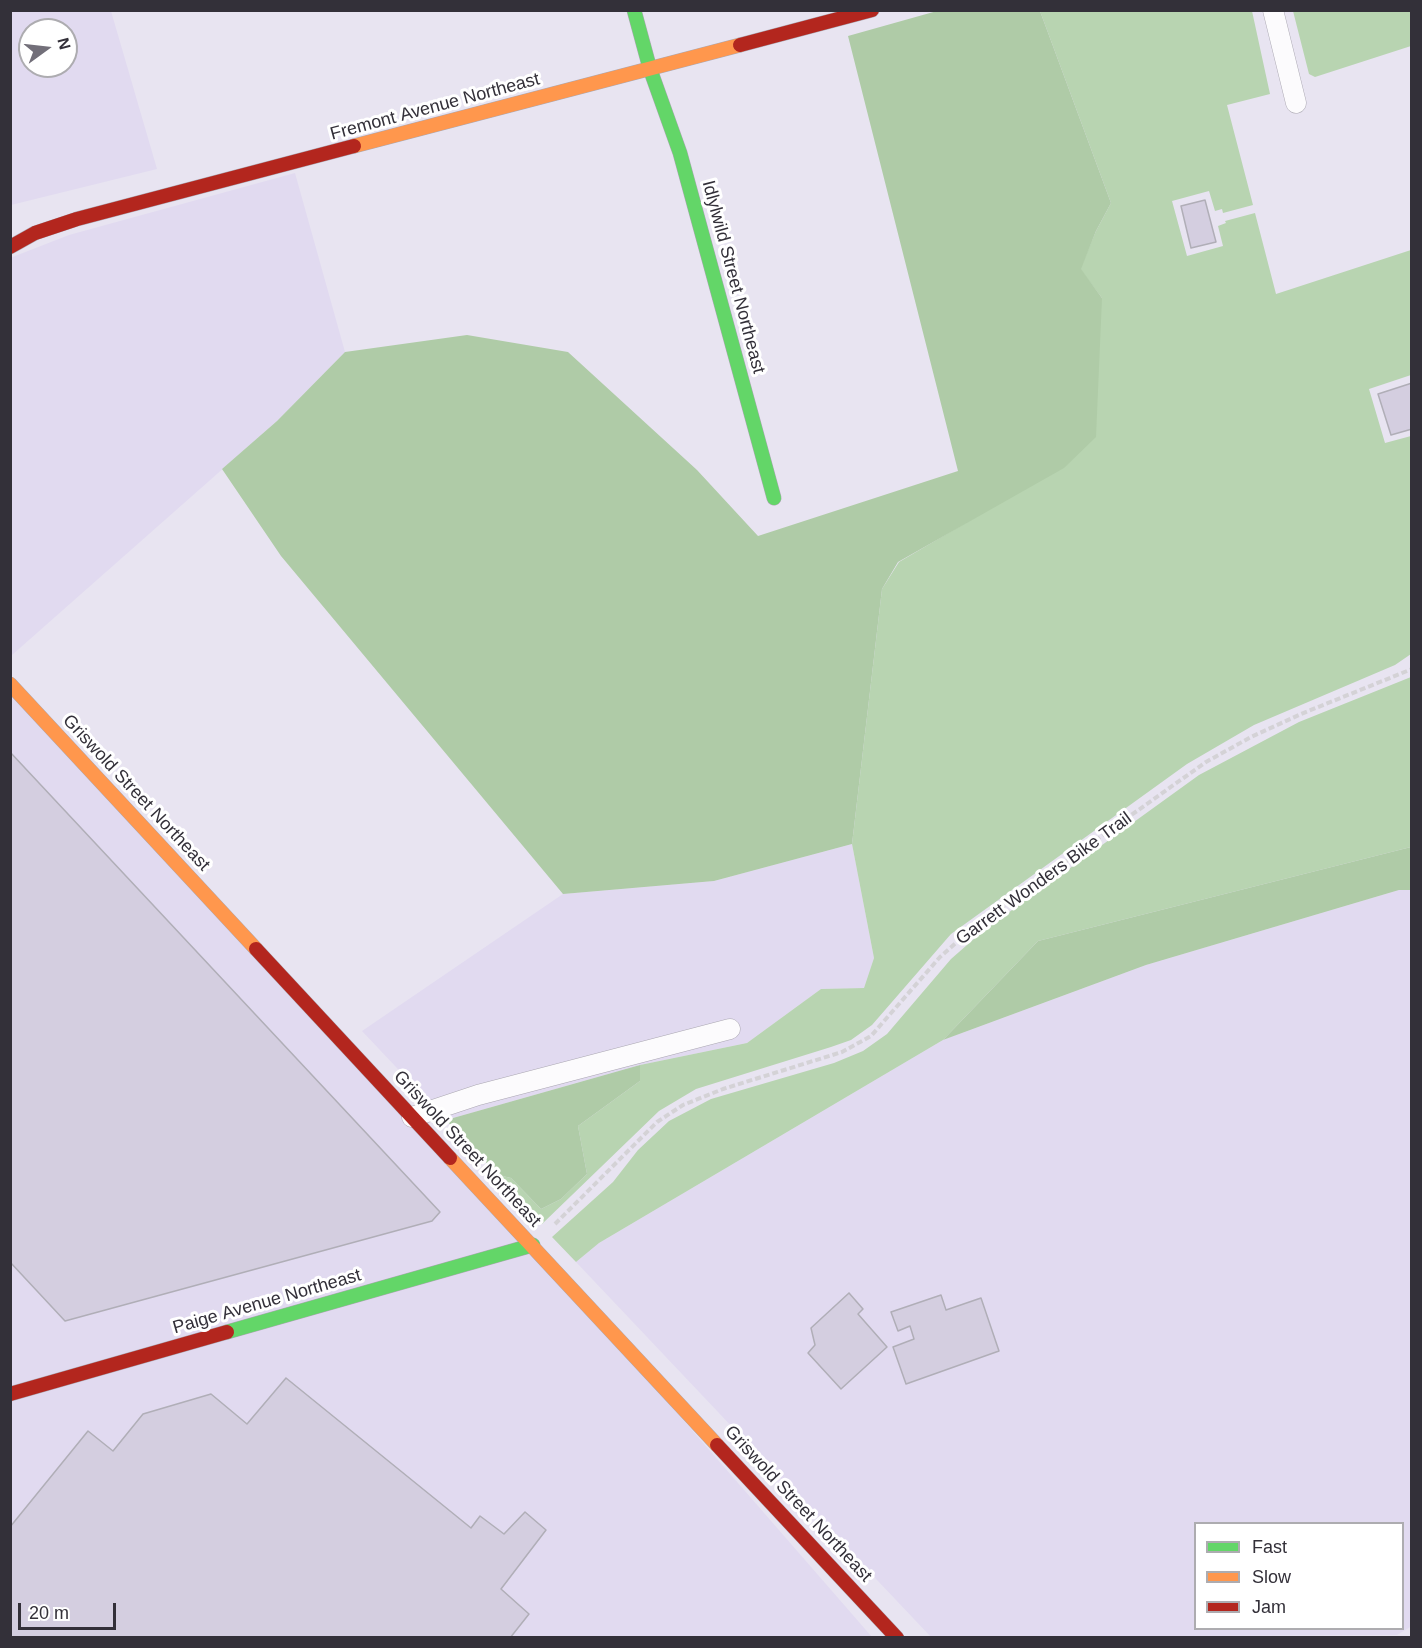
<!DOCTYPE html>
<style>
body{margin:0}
#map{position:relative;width:1422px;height:1648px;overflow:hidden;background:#e8e4f1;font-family:Helvetica,sans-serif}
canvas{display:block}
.frame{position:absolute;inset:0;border:12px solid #333039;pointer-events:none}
.legend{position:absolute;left:1194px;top:1522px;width:210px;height:108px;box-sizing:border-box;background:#fff;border:2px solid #adacb0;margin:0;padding:8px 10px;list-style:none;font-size:18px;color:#333039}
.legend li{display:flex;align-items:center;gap:12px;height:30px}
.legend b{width:30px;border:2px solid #adacb0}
.north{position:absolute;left:18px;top:18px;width:60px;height:60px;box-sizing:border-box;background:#fff;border:2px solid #adacb0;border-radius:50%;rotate:75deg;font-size:16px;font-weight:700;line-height:24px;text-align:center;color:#333039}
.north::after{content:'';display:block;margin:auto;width:21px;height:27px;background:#726f79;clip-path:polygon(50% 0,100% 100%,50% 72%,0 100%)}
.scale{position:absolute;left:18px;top:1603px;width:98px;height:27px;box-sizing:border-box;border:3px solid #333039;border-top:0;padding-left:8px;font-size:18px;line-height:21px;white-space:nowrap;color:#333039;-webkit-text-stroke:4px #fff;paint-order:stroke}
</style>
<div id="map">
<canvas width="1422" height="1648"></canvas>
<div class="frame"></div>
<ul class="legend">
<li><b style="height:8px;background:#63d668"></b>Fast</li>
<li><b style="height:8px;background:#ff974d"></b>Slow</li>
<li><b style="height:8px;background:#b3261e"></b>Jam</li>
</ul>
<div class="north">N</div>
<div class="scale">20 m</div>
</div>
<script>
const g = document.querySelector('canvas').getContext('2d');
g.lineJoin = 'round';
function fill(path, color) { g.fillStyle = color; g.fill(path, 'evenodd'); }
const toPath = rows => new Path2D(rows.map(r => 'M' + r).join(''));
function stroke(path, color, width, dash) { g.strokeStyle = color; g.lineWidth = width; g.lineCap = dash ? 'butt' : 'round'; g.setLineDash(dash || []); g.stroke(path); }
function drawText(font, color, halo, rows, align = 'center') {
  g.font = font + ' Helvetica,sans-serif'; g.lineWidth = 6; g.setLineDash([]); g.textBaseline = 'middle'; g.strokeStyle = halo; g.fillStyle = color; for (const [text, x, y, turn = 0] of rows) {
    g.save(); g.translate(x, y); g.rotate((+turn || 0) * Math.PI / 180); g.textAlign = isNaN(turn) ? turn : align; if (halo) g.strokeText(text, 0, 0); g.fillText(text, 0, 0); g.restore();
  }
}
const built = toPath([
 [10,11,111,11,157,169,11,205],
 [30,30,66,30,66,66,30,66],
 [295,173,345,352,277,421,12,655,10,258,69,235],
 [10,684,517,1229,872,1637,11,1637],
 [852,844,874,958,864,988,821,989,747,1043,640,1065,446,1120,362,1031,563,894,714,881],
 [1399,890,1411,890,1412,1626,1397,1635,931,1637,576,1262,599,1243,943,1040,1146,965],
 [1196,1524,1402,1524,1402,1628,1196,1628]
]);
const green = toPath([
 [1040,11,1252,11,1270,94,1227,105,1253,205,1223,213,1222,209,1215,211,1209,191,1172,201,1187,256,1223,246,1218,226,1226,223,1225,221,1255,213,1276,294,1411,250,1411,375,1369,389,1385,443,1411,436,1411,654,1395,665,1254,725,1187,764,951,934,872,1025,851,1040,831,1047,696,1089,659,1111,542,1224,498,1175,511,1178,541,1209,561,1199,587,1174,578,1126,640,1081,640,1065,747,1043,821,989,864,988,874,958,852,844,882,589,899,562,986,511,1102,298,1080,269,1096,231,1111,203],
 [1293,11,1411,11,1411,46,1315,77,1309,74],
 [1411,677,1411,847,1038,941,943,1040,599,1243,576,1262,552,1237,613,1182,638,1150,669,1121,711,1099,834,1063,863,1051,887,1034,951,959,983,931,1199,775,1299,722]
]);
const forest = toPath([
 [937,11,1040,11,1111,203,1096,231,1081,269,1102,298,1096,437,1064,468,898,562,882,589,852,844,714,881,563,894,281,556,222,469,277,421,345,352,467,335,568,352,697,470,758,536,958,471,848,36],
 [1411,847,1411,890,1399,890,1146,965,943,1040,1038,941],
 [640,1065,640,1081,578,1126,587,1174,561,1199,541,1209,511,1178,498,1175,446,1120]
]);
const building = toPath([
 [1205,200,1216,242,1191,248,1181,206,1205,200],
 [1412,383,1412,429,1391,435,1378,394,1412,383],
 [10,752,440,1212,432,1221,65,1321,10,1262,10,752],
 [849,1293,863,1309,858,1314,887,1347,841,1389,808,1353,815,1345,811,1328,849,1293],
 [941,1295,946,1310,981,1298,999,1351,906,1384,893,1347,914,1339,910,1326,898,1331,891,1312,941,1295],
 [286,1378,471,1528,480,1516,504,1534,525,1512,546,1530,501,1589,529,1614,510,1638,10,1638,10,1527,88,1431,113,1451,143,1414,211,1394,247,1424,286,1378]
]);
const path = toPath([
 [555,1224,657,1122,683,1105,723,1089,842,1052,871,1036,940,957,975,926,1206,762,1251,737,1301,714,1412,669]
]);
const lane = toPath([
 [1273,10,1296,103],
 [412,1117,478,1095,730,1029]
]);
const fast = toPath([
 [634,10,650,69,680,153,774,498],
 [227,1332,533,1245]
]);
const slow = toPath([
 [354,146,740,45],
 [10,684,256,949],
 [450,1158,717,1445]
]);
const jam = toPath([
 [740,45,872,10],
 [10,247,35,233,77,219,354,146],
 [256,949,450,1158],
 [10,1394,227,1332],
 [717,1445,897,1638]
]);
const streetNames = [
 ["Fremont Avenue Northeast",435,107,-15],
 ["Idlylwild Street Northeast",733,277,75],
 ["Griswold Street Northeast",136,793,47],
 ["Garrett Wonders Bike Trail",1044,879,-36],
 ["Griswold Street Northeast",467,1149,47],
 ["Paige Avenue Northeast",267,1302,-16],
 ["Griswold Street Northeast",798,1504,47]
];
fill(built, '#e1daf0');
fill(green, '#b8d4b1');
fill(forest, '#afcba7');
fill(building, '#d4cee0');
stroke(building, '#b0aeb7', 1.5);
stroke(lane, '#aba8b2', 21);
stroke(fast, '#aba8b2', 15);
stroke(slow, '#aba8b2', 15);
stroke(jam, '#aba8b2', 15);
stroke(path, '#d4d2d6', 4, [6, 3]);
stroke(lane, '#fcfbfd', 20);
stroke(fast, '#63d668', 14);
stroke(slow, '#ff974d', 14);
stroke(jam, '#b3261e', 14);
drawText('18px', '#333039', '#fff', streetNames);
</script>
